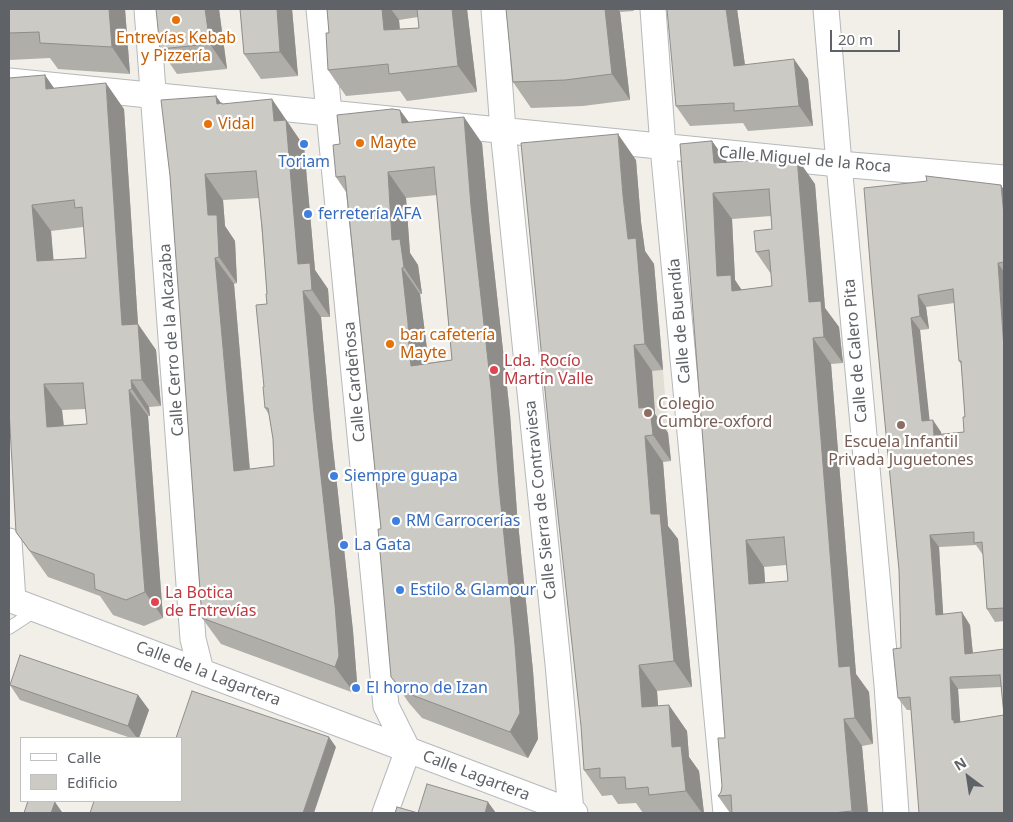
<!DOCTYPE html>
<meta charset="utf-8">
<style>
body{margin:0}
#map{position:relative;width:1013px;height:822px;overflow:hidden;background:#f1efe8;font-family:"Noto Sans",sans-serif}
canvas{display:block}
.frame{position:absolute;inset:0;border:10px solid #5f6368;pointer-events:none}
.legend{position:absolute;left:20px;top:737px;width:162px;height:65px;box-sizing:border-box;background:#fff;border:1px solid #bfc1c3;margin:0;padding:6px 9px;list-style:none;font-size:15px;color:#5f6368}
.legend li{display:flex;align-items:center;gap:10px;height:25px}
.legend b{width:25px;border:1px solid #bfc1c3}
.north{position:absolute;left:943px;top:752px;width:50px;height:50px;-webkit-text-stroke:4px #fff;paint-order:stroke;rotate:329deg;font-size:14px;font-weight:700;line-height:20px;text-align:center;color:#5f6368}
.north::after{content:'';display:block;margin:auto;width:18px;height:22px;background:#5f6368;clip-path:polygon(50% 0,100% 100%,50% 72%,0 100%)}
.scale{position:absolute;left:830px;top:30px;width:70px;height:22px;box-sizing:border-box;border:2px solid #5f6368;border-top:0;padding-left:6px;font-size:15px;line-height:18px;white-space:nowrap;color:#5f6368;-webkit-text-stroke:4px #fff;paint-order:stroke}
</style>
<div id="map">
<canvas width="1013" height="822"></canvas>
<div class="frame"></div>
<ul class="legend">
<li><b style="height:6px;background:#fff"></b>Calle</li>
<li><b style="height:14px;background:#cccac5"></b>Edificio</li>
</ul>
<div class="north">N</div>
<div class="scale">20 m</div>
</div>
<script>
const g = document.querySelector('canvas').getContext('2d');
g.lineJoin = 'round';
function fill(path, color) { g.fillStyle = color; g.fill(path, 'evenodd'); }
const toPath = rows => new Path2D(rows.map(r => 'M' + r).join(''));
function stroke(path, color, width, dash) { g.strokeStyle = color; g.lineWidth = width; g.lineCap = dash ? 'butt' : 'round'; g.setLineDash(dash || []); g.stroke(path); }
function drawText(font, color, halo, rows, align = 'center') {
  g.font = font + ' "Noto Sans",sans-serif'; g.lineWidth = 4.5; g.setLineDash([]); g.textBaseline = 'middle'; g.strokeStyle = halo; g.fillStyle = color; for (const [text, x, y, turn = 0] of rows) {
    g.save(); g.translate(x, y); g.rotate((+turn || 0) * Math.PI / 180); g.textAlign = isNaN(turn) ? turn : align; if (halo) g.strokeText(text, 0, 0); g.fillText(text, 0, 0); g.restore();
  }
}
const education = toPath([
 [663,370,668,433,631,436,628,373]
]);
const service = toPath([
 [9,628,38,609]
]);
const minor = toPath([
 [147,9,193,639,201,671],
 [319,9,386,706,408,750],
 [494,9,503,130,558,664,571,812],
 [653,9,663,147,726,813],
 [826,9,839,164,887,685,896,813],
 [9,81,839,164,1004,178],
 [9,541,13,600],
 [9,599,575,813],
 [385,813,408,750]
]);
const wall = toPath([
 [9,9,125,9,130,74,58,69,50,58,9,60],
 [219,9,227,69,177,74,160,49],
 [240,9,292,9,298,76,261,79,244,54],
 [327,9,467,9,477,92,407,101,400,91,346,96,328,70,329,33],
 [418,17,419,28,400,29,399,20],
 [506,9,633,9,634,11,620,12,630,100,583,106,531,108,513,82],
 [737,9,745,65,808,79,813,126,748,131,743,123,690,126,676,106],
 [9,78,54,88,124,109,138,324,156,350,161,406,149,407,150,416,148,416,163,618,144,626,113,615,100,596,48,577,16,532],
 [83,227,86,258,53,260,51,231],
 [86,409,87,424,64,425,62,410],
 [216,96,221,103,223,104,290,125,290,127,304,146,315,270,328,289,330,317,321,317,332,439,353,631,357,682,354,693,221,644,202,618,170,176],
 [259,198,267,294,264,387,265,408,269,415,273,439,274,466,250,469,234,284,237,283,235,241,225,226,223,200],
 [409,122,482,143,490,232,510,414,517,513,533,671,538,739,528,758,422,718,409,703,391,677,381,529,346,192,336,177,340,144],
 [437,195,452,360,427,363,427,349,420,294,422,294,418,265,410,253,406,198],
 [712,141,727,162,815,184,825,308,839,327,843,363,831,364,856,674,869,692,873,744,862,746,868,813,730,813,718,796,721,792,722,786,725,738],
 [771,216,772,229,756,252,771,274,772,286,741,290,735,280,732,219],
 [786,565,788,581,765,583,764,567],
 [636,160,641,222,645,251,654,264,663,370,652,371,655,414,668,433,671,461,663,462,668,526,678,539,692,687,657,691,658,706,687,731,689,757,699,771,704,813,643,813,636,803,618,804,612,795,602,796,584,770],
 [1004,190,1004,621,995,622,987,609,983,555,976,545,939,547,943,614,970,625,973,653,1004,649,1004,813,918,797,911,710,907,710,898,698,901,648,899,570,872,287],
 [954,303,959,361,961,364,965,417,964,432,941,434,941,432,929,420,920,330,929,329,926,307],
 [1001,687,1004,715,960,722,958,689],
 [10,685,138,695,149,710,139,738,131,738,20,700]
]);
const shadedWall = toPath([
 [109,9,125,9,130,74,112,47],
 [205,9,219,9,227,69,210,44],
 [277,9,292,9,298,76,280,52],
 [382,9,391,9,399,20,402,56,384,30],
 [452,9,467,9,477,92,458,66],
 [605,9,618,9,620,12,630,100,612,74],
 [726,9,737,9,748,86,734,66],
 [794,59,808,79,813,126,799,106],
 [45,75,63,101,46,89],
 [106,83,124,109,138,324,156,350,161,406,142,380,122,325],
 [216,96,234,122,217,104],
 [272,99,304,146,315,270,328,289,330,317,312,290,298,264,274,121],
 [400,110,419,136,402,123],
 [464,117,482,143,490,232,510,414,517,513,533,671,538,739,528,758,510,732,471,206],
 [618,134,636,160,641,222,645,251,654,264,663,370,645,344,628,239,623,196],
 [712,141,731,168,714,163],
 [797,158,815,184,825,308,839,327,843,363,824,337,809,302],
 [388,172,406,198,410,253,418,265,422,294,404,267,392,240],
 [205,174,223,200,225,226,235,241,237,283,219,257,208,215],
 [1001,185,1004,190,1004,215],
 [713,193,732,219,735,280,750,302,735,295,717,276],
 [32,205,51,231,56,287,37,261],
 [215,258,234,284,252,497,234,471],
 [998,263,1004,272,1004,349],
 [402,268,420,294,427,349,427,372,411,366],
 [303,291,321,317,332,439,353,631,357,682,354,693,335,667],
 [918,295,926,307,929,329,920,316],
 [911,318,920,330,931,433,922,421],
 [813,338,831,364,856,674,869,692,873,744,855,718,839,667],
 [634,345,652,371,655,414,668,433,671,461,653,435,639,408],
 [131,380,149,407,150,416,132,389],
 [44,384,62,410,66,453,47,427],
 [129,390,148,416,163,618,145,592],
 [933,420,941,432,943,447,934,435],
 [645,436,663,462,668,526,678,539,692,687,674,661,651,514],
 [930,535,939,547,944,627,936,615],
 [746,540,764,567,767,610,749,584],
 [962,612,970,625,974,666,965,654],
 [639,665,657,691,660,733,642,707],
 [950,677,958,689,961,731,952,720],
 [138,695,149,710,139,738,137,738,128,726],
 [669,705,687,731,689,757,699,771,704,813,702,813,686,791,672,747],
 [844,719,862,746,868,813,853,813,852,811],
 [329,737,336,747,314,813,303,813],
 [55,802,62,812,62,813,51,813],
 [488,802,496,813,485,813]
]);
const building = toPath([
 [9,9,109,9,112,47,40,43,39,32,9,33,9,9],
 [156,9,205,9,210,44,160,49,156,9],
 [240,9,277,9,280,52,244,54,240,9],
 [327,9,382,9,384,30,419,28,417,9,452,9,458,66,389,74,388,64,328,70,326,33,329,33,327,9],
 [506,9,605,9,612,74,565,80,513,82,506,9],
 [667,9,726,9,734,66,794,59,799,106,734,111,734,103,676,106,667,9],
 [45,75,46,89,106,83,122,325,138,324,142,380,131,380,132,389,129,390,145,592,126,600,95,589,94,574,30,551,16,532,9,410,9,78,45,75],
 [74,200,75,208,82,207,86,258,37,261,32,205,74,200],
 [83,383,87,424,47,427,44,384,83,383],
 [216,96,217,104,222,103,222,104,272,99,274,121,286,120,298,264,310,263,312,290,303,291,314,413,335,605,339,656,335,667,202,618,170,176,161,100,216,96],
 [256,171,262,227,267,294,266,294,267,304,256,305,264,387,263,387,265,408,268,408,273,439,274,466,234,471,215,258,219,257,217,215,208,215,205,174,256,171],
 [392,109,400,110,402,123,464,117,471,206,491,388,499,486,515,645,520,713,510,732,404,692,391,677,378,529,381,529,345,176,336,177,333,145,340,144,337,115,392,109],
 [434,167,452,360,411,366,409,346,408,323,402,268,404,267,400,239,392,240,388,172,434,167],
 [618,134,623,196,628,239,636,238,645,344,634,345,639,408,650,407,653,435,645,436,651,514,660,514,674,661,639,665,642,707,669,705,672,747,681,746,686,791,649,795,648,787,626,789,625,777,600,778,600,768,584,770,581,726,551,452,521,143,618,134],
 [711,141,712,141,714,163,797,158,809,302,821,301,824,337,813,338,839,667,850,666,855,718,844,719,852,811,833,813,732,813,731,795,718,796,721,792,722,786,718,738,725,738,707,494,680,144,711,141],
 [769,189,772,229,754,231,756,252,769,250,772,286,732,291,731,275,717,276,713,193,769,189],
 [784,537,788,581,749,584,746,540,784,537],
 [926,176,1001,185,1004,215,1004,262,998,263,1004,349,1004,608,987,609,982,542,974,543,974,532,930,535,936,615,962,612,965,654,1004,649,1004,813,919,813,910,697,898,698,893,649,901,648,899,570,872,287,864,188,927,181,926,176],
 [953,289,959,361,961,361,965,417,963,417,964,432,934,435,933,420,922,421,911,318,920,316,918,295,953,289],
 [1000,675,1004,715,954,723,954,720,952,720,950,677,1000,675],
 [20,655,138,695,128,726,10,685,20,655],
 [192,691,329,737,303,813,90,813,94,801,181,801,181,738,176,738,192,691],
 [427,784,488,802,485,813,418,813,427,784],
 [28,801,52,801,55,802,51,813,24,813,28,801],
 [397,807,418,813,395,813,397,807]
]);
const markers = [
 [176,20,5,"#e8710a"],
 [208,124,5,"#e8710a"],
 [360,143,5,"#e8710a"],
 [304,144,5,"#3f7fe0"],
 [308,214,5,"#3f7fe0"],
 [390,344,5,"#e8710a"],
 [494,370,5,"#e0444e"],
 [648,413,5,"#8d6e63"],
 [901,425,5,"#8d6e63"],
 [334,476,5,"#3f7fe0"],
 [396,521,5,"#3f7fe0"],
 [344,545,5,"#3f7fe0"],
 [400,590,5,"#3f7fe0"],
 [155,602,5,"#e0444e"],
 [356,688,5,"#3f7fe0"]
];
const foodNames = [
 ["Entrevías Kebab",176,38,"center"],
 ["y Pizzería",176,56,"center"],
 ["Vidal",218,124],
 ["Mayte",370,143],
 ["bar cafetería",400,335],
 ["Mayte",400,353]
];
const streetNames = [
 ["Calle Miguel de la Roca",805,160,5],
 ["Calle de Buendía",680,321,-95],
 ["Calle Cerro de la Alcazaba",172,340,-94],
 ["Calle de Calero Pita",856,351,-95],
 ["Calle Cardeñosa",355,382,-95],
 ["Calle Sierra de Contraviesa",541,500,-96],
 ["Calle de la Lagartera",208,674,21],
 ["Calle Lagartera",476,776,21]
];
const shopNames = [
 ["Toriam",304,162,"center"],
 ["ferretería AFA",318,214],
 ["Siempre guapa",344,476],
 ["RM Carrocerías",406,521],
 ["La Gata",354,545],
 ["Estilo & Glamour",410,590],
 ["El horno de Izan",366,688]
];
const healthNames = [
 ["Lda. Rocío",504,361],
 ["Martín Valle",504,379],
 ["La Botica",165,593],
 ["de Entrevías",165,611]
];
const educationNames = [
 ["Colegio",658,404],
 ["Cumbre-oxford",658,422],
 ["Escuela Infantil",901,442,"center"],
 ["Privada Juguetones",901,460,"center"]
];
fill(education, '#e1ded6');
stroke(service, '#b5b8bc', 14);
stroke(minor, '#b5b8bc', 27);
stroke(service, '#fff', 12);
stroke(minor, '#fff', 25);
fill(wall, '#afaea9');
fill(shadedWall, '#8f8d8a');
fill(building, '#cccac5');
stroke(building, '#8f8d8a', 1);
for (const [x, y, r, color] of markers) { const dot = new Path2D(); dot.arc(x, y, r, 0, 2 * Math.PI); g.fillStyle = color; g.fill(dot); stroke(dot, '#fff', 2); }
drawText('16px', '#c56008', '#fff', foodNames, 'left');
drawText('16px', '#5f6368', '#fff', streetNames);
drawText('16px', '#366cbe', '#fff', shopNames, 'left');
drawText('16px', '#be3a42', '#fff', healthNames, 'left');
drawText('16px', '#785e54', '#fff', educationNames, 'left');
</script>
